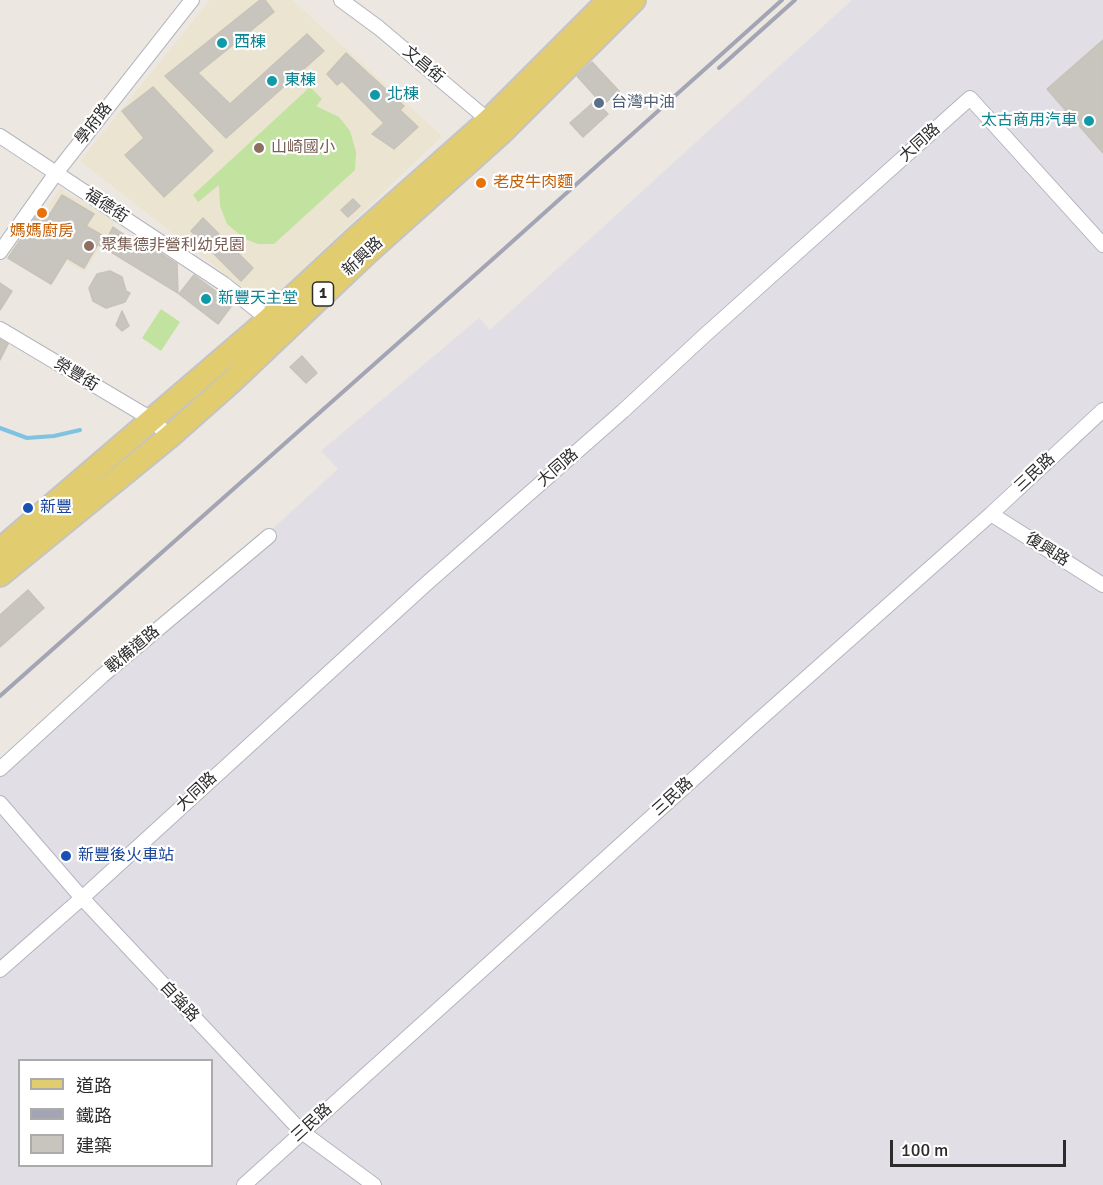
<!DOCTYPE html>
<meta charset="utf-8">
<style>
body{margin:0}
#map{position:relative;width:1103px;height:1185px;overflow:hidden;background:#ece7e0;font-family:Signika,"Noto Sans TC",sans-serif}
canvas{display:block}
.legend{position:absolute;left:18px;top:1059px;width:195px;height:108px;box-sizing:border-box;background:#fff;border:2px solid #ababab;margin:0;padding:8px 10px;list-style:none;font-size:18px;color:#2c2c2c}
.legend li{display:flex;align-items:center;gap:12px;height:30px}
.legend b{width:30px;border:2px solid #ababab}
.scale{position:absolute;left:890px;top:1140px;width:176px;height:27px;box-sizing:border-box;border:3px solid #2c2c2c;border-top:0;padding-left:8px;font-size:18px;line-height:21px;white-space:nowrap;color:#2c2c2c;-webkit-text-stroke:4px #fff;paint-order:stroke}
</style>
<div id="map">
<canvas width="1103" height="1185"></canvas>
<ul class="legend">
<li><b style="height:8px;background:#e1cc6f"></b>道路</li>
<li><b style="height:8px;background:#a3a5b4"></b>鐵路</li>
<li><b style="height:16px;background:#c8c5be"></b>建築</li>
</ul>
<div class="scale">100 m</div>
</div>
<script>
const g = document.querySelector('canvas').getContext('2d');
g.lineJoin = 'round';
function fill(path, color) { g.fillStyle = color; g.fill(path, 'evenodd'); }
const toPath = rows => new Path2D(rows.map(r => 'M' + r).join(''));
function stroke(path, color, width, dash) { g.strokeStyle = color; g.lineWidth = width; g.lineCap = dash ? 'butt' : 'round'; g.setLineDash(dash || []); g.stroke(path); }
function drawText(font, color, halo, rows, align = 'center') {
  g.font = font + ' Signika,"Noto Sans TC",sans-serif'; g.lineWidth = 4.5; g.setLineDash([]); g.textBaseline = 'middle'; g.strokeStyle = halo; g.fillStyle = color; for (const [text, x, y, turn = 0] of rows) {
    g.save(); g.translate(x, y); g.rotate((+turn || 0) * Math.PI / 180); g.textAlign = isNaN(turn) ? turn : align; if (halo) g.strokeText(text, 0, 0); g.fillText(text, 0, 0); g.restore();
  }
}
const industrial = toPath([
 [852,0,1103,0,1103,1185,0,1185,0,777,338,469,321,451,479,318,490,330],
 [20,1060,212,1060,212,1166,20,1166]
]);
const education = toPath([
 [210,0,292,0,442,136,265,305,80,161],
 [60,188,115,221,85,272,67,262,86,230,48,207]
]);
const pitch = toPath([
 [310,87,322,99,316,106,339,117,350,131,356,152,355,170,274,244,258,244,245,239,227,224,220,206,219,185,198,202,193,195],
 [161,309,180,322,161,351,142,338]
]);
const stream = toPath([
 [0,428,27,438,54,436,80,430]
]);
const building = toPath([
 [260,0,265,0,274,12,198,73,230,104,307,34,324,51,226,138,165,76,260,0],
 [1103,40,1103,153,1047,89,1103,40],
 [346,53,404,106,400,110,418,127,394,149,372,134,384,123,342,81,337,85,327,74,346,53],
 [592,62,619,91,603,105,577,76,592,62],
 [153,87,213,151,164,197,125,155,144,138,122,111,153,87],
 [595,101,608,114,583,137,570,123,595,101],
 [62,195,94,214,86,226,107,238,113,227,145,249,148,245,177,264,178,293,98,244,84,268,67,258,51,284,8,258,42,208,50,214,62,195],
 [353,199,360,206,348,217,341,210,353,199],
 [203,218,253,268,241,281,191,231,203,218],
 [110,271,122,277,126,291,130,293,125,302,106,308,93,301,89,288,97,274,110,271],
 [194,275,233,304,218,324,179,294,194,275],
 [0,283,12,291,0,310,0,283],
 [122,311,129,326,122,331,116,325,122,311],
 [0,339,8,344,0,360,0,339],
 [302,356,317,373,306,383,290,367,302,356],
 [28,590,44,608,0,647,0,615,28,590]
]);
const minor = toPath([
 [341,0,379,28,494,125],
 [0,136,224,284,273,323],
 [0,252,56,173,192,0],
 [0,329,153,420,169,437],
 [991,514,1103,585],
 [0,769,102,676,269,536],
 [0,803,82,898,302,1132,374,1185],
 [0,970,82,898,426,584,623,411,705,335,970,98,1103,245],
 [244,1185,751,727,991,514,1103,410]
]);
const primary = toPath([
 [0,550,269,319,356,238,489,120,609,0],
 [0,575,169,437,231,382,368,252,501,133,634,0]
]);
const rail = toPath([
 [719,68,795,0],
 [0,696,494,258,782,0]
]);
const markers = [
 [222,43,6,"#0f9aa8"],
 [272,81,6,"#0f9aa8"],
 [375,95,6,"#0f9aa8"],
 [599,103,6,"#5c6f8a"],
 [1089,121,6,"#0f9aa8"],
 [259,148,6,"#8d6e63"],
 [481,183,6,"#e8710a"],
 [42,213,6,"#e8710a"],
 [89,246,6,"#8d6e63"],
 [206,299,6,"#0f9aa8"],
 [28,508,6,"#1a4fb4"],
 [66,856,6,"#1a4fb4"]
];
const shields = [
 [323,294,21]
];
const shieldNames = [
 ["1",323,294]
];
const cultureNames = [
 ["西棟",234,43],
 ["東棟",284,81],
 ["北棟",387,95],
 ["太古商用汽車",1077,121,"right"],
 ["新豐天主堂",218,299]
];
const streetNames = [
 ["文昌街",423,65,40],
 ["學府路",94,124,-52],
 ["大同路",920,143,-42],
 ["福德街",106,206,33],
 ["新興路",363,257,-43],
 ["榮豐街",76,375,31],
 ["大同路",558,468,-41],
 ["三民路",1035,473,-43],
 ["復興路",1047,550,32],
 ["戰備道路",133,650,-40],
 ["大同路",197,792,-43],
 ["三民路",673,797,-42],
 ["自強路",179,1002,47],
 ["三民路",312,1123,-42]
];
const serviceNames = [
 ["台灣中油",611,103]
];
const educationNames = [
 ["山崎國小",271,148],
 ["聚集德非營利幼兒園",101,246]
];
const foodNames = [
 ["老皮牛肉麵",493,183],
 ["媽媽廚房",42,232,"center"]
];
const transitNames = [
 ["新豐",40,508],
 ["新豐後火車站",78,856]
];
fill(industrial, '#e1dfe5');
fill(education, '#ebe4d1');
fill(pitch, '#c2e2a0');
stroke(stream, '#7fc2e1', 4);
fill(building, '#c8c5be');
stroke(building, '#c7c3b9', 1.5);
stroke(minor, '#b3b5be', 16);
stroke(primary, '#c4c4c4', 26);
stroke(minor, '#fff', 14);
stroke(primary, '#e1cc6f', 22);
stroke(rail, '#a3a5b4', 4);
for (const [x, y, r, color] of markers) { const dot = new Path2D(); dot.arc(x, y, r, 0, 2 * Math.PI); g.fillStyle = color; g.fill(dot); stroke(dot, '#fff', 2); }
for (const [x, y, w] of shields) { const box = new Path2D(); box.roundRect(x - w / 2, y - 12, w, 24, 4.5); g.fillStyle = '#fff'; g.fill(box); stroke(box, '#2c2c2c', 1.5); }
drawText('bold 15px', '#2c2c2c', null, shieldNames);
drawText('16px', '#0d838f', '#fff', cultureNames, 'left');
drawText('16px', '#2c2c2c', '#fff', streetNames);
drawText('16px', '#4e5e75', '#fff', serviceNames, 'left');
drawText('16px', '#785e54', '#fff', educationNames, 'left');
drawText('16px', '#c56008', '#fff', foodNames, 'left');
drawText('16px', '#164399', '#fff', transitNames, 'left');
</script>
